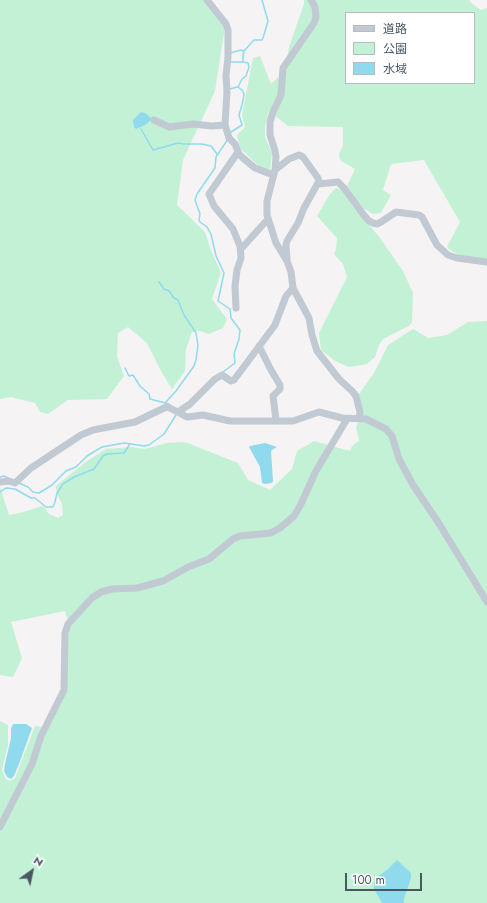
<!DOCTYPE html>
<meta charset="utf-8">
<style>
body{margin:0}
#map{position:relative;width:487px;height:903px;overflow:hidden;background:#f5f3f3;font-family:Jost,"Noto Sans JP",sans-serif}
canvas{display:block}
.legend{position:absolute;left:345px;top:12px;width:130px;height:72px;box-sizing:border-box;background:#fff;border:1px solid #b7bbc0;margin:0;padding:5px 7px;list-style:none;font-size:12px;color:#4a5661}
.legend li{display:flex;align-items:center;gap:8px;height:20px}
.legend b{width:20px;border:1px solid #b7bbc0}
.north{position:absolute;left:12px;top:851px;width:40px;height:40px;-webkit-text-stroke:3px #fff;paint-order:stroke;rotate:33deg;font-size:11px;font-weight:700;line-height:16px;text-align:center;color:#4a5661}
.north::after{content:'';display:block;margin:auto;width:14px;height:18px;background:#4a5661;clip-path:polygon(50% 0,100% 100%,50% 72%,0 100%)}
.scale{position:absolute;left:345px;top:873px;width:77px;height:18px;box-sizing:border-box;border:2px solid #4a5661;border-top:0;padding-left:5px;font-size:12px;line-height:14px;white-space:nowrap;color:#4a5661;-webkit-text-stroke:3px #fff;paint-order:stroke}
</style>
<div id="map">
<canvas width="487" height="903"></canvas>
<ul class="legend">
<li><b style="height:5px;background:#c1cad2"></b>道路</li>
<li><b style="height:11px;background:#c3f1d5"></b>公園</li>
<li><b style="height:11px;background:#90daee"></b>水域</li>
</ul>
<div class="north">N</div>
<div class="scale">100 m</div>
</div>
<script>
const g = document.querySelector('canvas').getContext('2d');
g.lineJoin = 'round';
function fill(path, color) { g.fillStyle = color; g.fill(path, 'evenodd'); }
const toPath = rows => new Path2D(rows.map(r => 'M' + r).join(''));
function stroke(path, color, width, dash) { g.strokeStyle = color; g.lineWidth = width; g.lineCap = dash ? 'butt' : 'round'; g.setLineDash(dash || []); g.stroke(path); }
const green = toPath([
 [0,0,205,0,225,27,215,91,183,160,177,205,205,232,210,248,221,273,212,299,227,319,223,328,209,334,200,331,192,332,186,349,185,371,172,389,161,371,147,343,128,327,118,333,117,357,124,376,107,399,68,400,48,414,40,412,35,403,11,397,0,399],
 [304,0,469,0,471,3,481,10,487,8,487,260,461,256,452,251,447,247,460,222,424,160,391,164,383,190,391,195,381,213,373,214,361,207,347,186,355,169,340,160,339,154,343,146,343,127,288,126,269,111,265,126,265,137,272,154,270,170,262,169,240,148,237,135,245,127,242,115,253,58,260,56,271,84,285,71,289,47,304,4],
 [346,13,474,13,474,83,346,83],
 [336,188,343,191,353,206,380,238,403,271,413,293,412,322,409,326,383,339,379,345,375,357,367,364,349,367,335,361,321,350,319,333,347,277,343,264,334,254,336,249,337,238,317,216,330,194],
 [487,321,487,903,0,903,0,721,8,725,8,745,2,770,6,779,10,781,15,778,35,726,47,728,65,691,69,625,65,611,11,622,22,658,13,677,0,675,0,487,9,515,20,513,43,506,49,514,58,518,63,515,62,504,57,494,56,486,87,461,106,449,131,447,145,449,167,443,185,442,238,463,248,480,270,490,292,469,297,451,314,441,350,451,352,446,359,441,356,427,363,413,359,394,374,373,388,345,413,329,428,338,447,335,468,322]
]);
const water = toPath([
 [141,112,145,113,150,117,151,120,145,125,136,129,134,127,133,120],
 [265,443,277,447,272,450,271,451,273,481,272,483,265,484,262,483,260,467,249,447,250,446],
 [13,724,26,724,32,728,19,764,14,776,11,779,7,777,4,771,5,764,11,738,11,729],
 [397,860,411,873,411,878,404,899,404,903,382,903,374,889,374,882,377,877,387,870]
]);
const stream = toPath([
 [230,53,241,50,244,51],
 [229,62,243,62],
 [230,89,237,87],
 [141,129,153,150,178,143,184,144,202,144,211,146,217,154],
 [230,134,231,132,242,125,239,115,242,105,244,95,243,91,238,87,242,79,246,76,249,67,248,63,243,62,243,55,244,51,254,40,262,40,263,38,268,21,262,0],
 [159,282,164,289,169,291,174,298,178,300,184,315,196,333,198,345,196,360,194,366,176,391,165,403],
 [125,368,129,376,133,375,140,386,149,394,150,399,169,404],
 [223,372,235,363,234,354,239,339,240,330,231,318,230,309,218,301,224,273,216,256,211,234,207,227,200,222,199,220,200,214,195,200,197,194,215,168,216,157,228,139],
 [0,477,4,476,8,478],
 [19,483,28,487,33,492,39,493,52,485,66,471,76,467,87,456,102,447,124,443,144,446,149,445,164,434,176,415],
 [0,492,6,488,15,489,31,498,35,498,46,507,53,507,55,502,57,493,63,484,74,477,94,469,103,456,107,454,124,453,130,444]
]);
const minor = toPath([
 [207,0,226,24,228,30,228,57,226,76,227,91,225,125],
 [311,0,315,7,316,17,314,23,283,68,281,95,273,112,270,122,270,135,275,151,276,157,275,170,267,201,267,215,276,243,287,261,291,272,293,288,309,318,312,335,317,351,339,379,352,391,356,396,360,412,359,418],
 [154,120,169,127,193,124,212,126,225,125,229,138,235,144,239,154,243,158,255,168,273,175],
 [275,170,289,159,299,155,303,157,318,178,319,181,304,208,298,223,287,241,286,245,287,260],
 [318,184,338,182,344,188,363,214,369,221,373,223,377,224,381,222,396,212,419,215,422,217,437,245,448,255,457,258,487,262],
 [241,249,268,219],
 [236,308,235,286,237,270,241,258,240,246,233,229,214,206,209,194,238,152],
 [259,346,271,370,280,385,280,389,273,396,276,420],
 [178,412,190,404,215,379,222,375,231,381,234,380,275,325,286,296,293,288],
 [0,482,9,481,15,483,31,468,81,435,93,430,135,422,164,408,168,407,187,417,203,415,230,421,293,421,319,412,342,418,366,419,386,429,392,436,399,459,413,485,438,522,487,602],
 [0,827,32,764,41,736,64,690,65,633,68,624,92,598,101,592,112,589,137,588,163,581,188,567,209,559,233,539,240,536,271,533,280,528,294,516,300,506,316,471,347,419]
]);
fill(green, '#c3f1d5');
fill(water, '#90daee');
stroke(stream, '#90daee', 1.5);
stroke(minor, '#c1cad2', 7);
</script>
